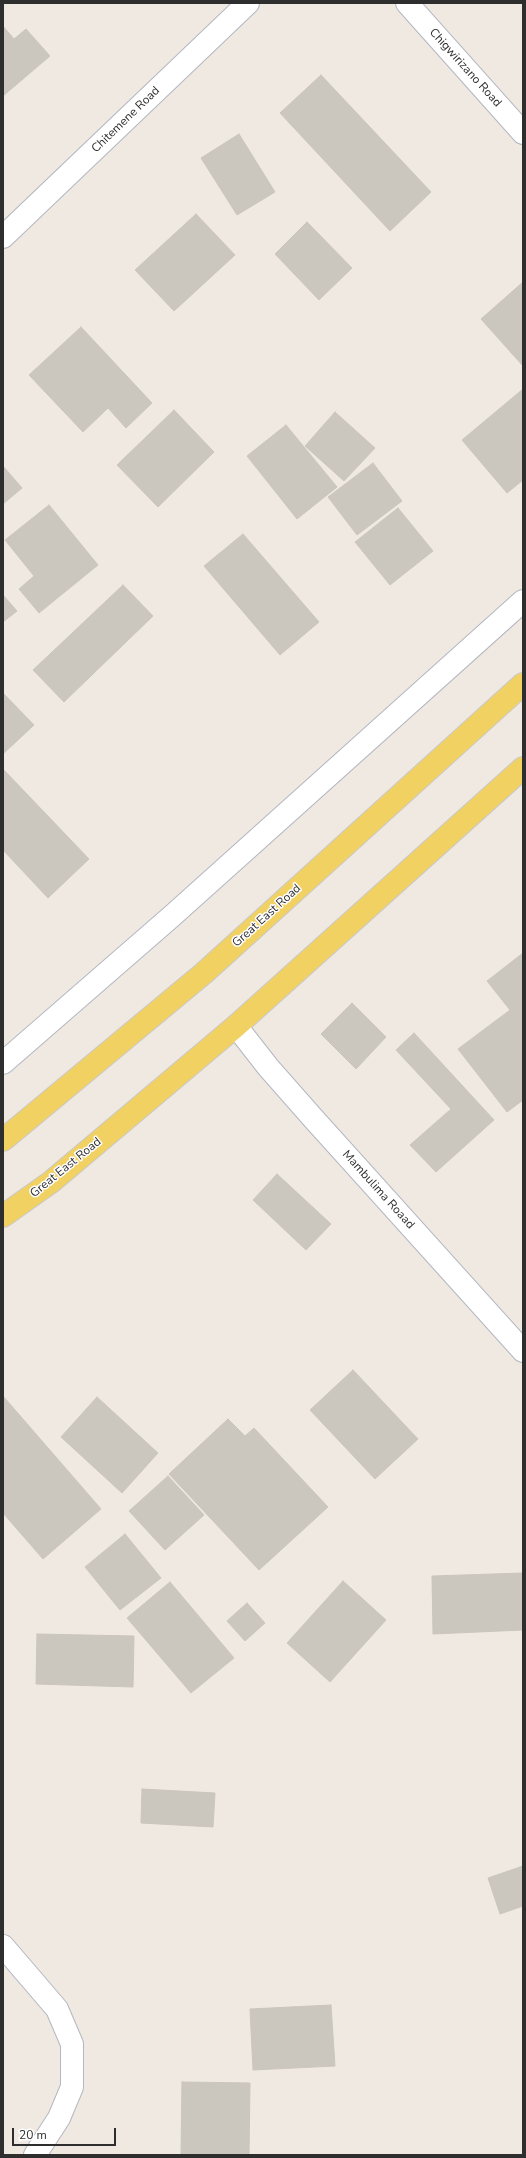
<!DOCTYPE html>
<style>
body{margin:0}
#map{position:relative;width:526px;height:2158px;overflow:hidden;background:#efe9e1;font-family:"Nunito Sans",sans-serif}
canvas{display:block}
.frame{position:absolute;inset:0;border:4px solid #2e2e2e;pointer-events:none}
.scale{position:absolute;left:12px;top:2128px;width:104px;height:18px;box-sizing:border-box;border:2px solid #2e2e2e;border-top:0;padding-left:5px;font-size:12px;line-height:14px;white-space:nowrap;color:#2e2e2e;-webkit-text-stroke:3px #fff;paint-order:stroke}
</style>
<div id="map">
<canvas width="526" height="2158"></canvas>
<div class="frame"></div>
<div class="scale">20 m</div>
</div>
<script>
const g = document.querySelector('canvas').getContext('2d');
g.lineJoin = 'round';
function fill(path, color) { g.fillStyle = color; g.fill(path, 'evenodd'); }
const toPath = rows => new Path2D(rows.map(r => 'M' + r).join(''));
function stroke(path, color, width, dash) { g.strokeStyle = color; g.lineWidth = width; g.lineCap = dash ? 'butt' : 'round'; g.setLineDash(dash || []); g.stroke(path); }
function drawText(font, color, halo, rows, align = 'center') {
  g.font = font + ' "Nunito Sans",sans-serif'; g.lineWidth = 3; g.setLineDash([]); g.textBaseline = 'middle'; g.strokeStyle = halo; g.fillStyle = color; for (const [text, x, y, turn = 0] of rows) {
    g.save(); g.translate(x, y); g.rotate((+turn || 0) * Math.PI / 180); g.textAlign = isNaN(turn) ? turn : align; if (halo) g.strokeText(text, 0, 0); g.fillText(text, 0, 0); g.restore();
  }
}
const building = toPath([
 [3,26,14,39,26,29,50,56,3,96,3,26],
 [321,75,431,192,390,231,280,113,321,75],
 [239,134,275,192,237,215,201,158,239,134],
 [196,214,235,255,174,311,135,270,196,214],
 [307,222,352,268,319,300,275,254,307,222],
 [523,282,523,366,481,319,523,282],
 [81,327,152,403,126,428,108,408,83,432,29,375,81,327],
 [523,389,523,480,507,493,462,440,523,389],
 [174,410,214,452,158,507,117,465,174,410],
 [335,412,375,448,344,481,305,446,335,412],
 [286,425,337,487,297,519,247,456,286,425],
 [373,463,402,501,357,535,328,497,373,463],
 [3,466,22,488,3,504,3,466],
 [49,505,98,565,39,613,19,589,34,576,5,540,49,505],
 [398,508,433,551,390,585,355,542,398,508],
 [243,534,319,622,280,655,204,566,243,534],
 [123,585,153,616,64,702,33,670,123,585],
 [3,595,17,611,3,622,3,595],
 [3,693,34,725,3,754,3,693],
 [3,769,89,859,48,898,3,850,3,769],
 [523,953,523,1100,507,1112,458,1049,510,1010,487,981,523,953],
 [352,1003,386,1037,356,1069,321,1034,352,1003],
 [414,1033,494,1120,436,1172,410,1145,451,1109,396,1050,414,1033],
 [277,1174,331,1224,306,1250,253,1200,277,1174],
 [353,1370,418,1439,375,1479,310,1410,353,1370],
 [3,1396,101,1509,43,1559,3,1513,3,1396],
 [97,1397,158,1453,122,1493,61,1437,97,1397],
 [228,1419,245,1436,254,1428,328,1507,259,1570,169,1474,228,1419],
 [168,1476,204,1515,165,1550,129,1511,168,1476],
 [125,1534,161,1578,120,1610,85,1567,125,1534],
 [523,1573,523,1630,433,1634,432,1576,523,1573],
 [343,1581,386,1620,330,1682,287,1643,343,1581],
 [170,1582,234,1658,191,1693,127,1618,170,1582],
 [247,1603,265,1623,245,1641,227,1621,247,1603],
 [37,1634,134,1636,133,1687,36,1684,37,1634],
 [142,1789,215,1793,213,1827,141,1823,142,1789],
 [523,1866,523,1906,500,1914,488,1878,523,1866],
 [331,2005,335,2066,253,2070,250,2009,331,2005],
 [182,2082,250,2083,249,2155,181,2155,182,2082]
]);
const minor = toPath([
 [407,3,523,133],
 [3,237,248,3],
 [236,1026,268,1067,312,1117,523,1351],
 [3,1063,172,916,523,601],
 [3,1946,57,2009,72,2044,72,2087,59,2118,35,2155]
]);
const major = toPath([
 [3,1140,204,973,523,684],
 [3,1216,51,1182,236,1026,523,768]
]);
const streetNames = [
 ["Chigwirizano Road",465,68,48],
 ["Chitemene Road",126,120,-44],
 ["Great East Road",267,916,-42],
 ["Great East Road",66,1168,-39],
 ["Mambulima Roaad",378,1190,48]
];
fill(building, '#cbc7bf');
stroke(building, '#cbc5ba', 1);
stroke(minor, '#b4b7c1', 24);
stroke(major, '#c9c9c9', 24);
stroke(minor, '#fff', 22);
stroke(major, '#f2d163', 22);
drawText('12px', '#2e2e2e', '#fff', streetNames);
</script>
